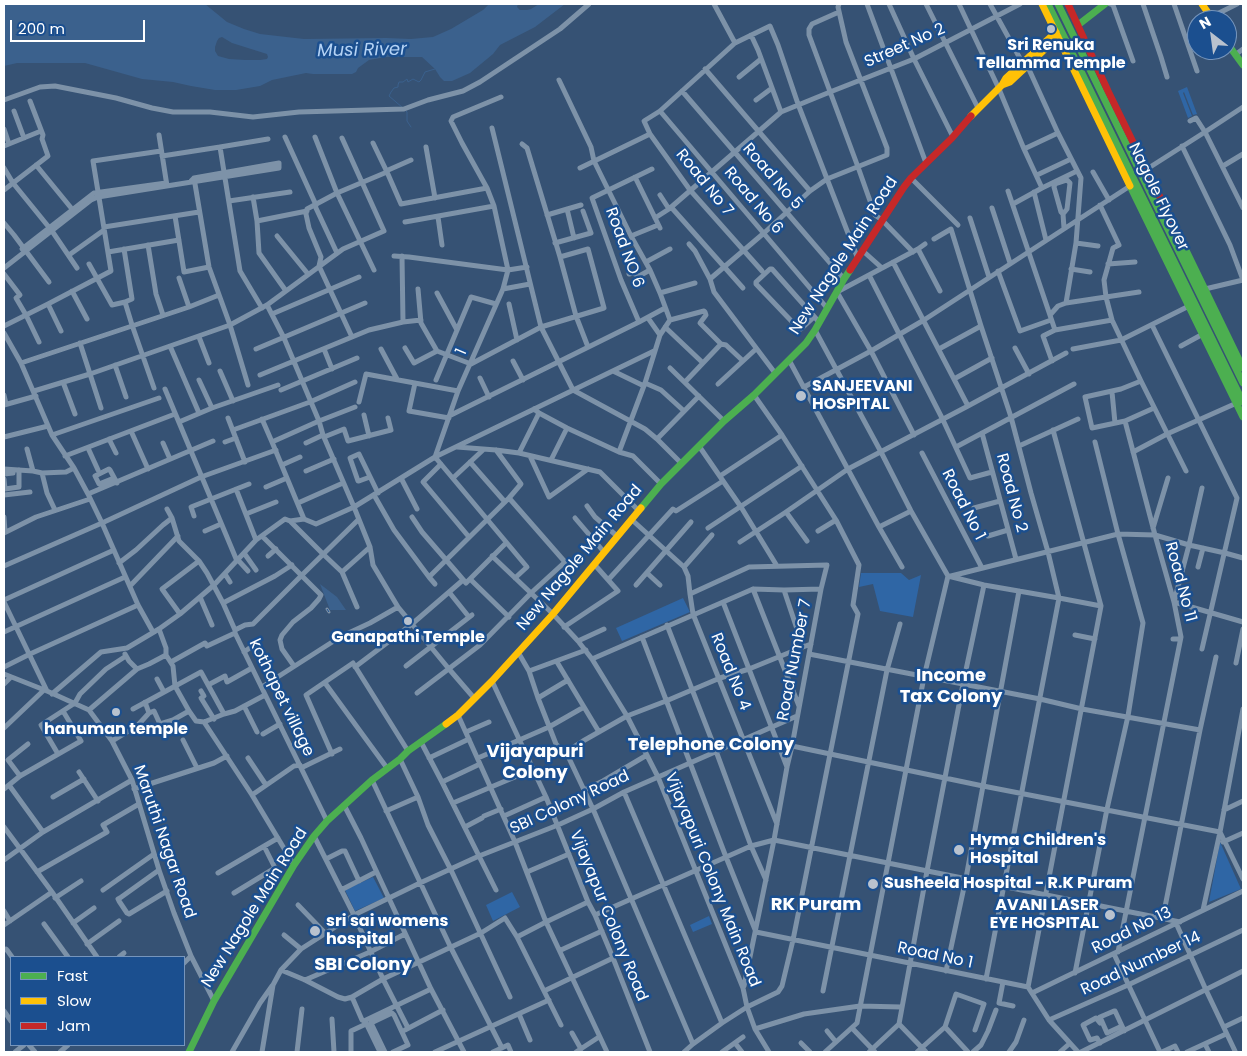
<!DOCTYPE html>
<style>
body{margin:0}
#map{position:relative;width:1247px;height:1056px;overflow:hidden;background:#365274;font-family:Poppins,sans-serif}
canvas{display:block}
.frame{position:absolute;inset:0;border:5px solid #fff;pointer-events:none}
.legend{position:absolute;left:10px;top:956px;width:175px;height:90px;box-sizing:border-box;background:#1b4f8f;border:1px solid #7695bc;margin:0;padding:6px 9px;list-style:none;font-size:15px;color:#fff}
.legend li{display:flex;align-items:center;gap:10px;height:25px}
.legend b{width:25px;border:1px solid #7695bc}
.north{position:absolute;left:1187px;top:10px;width:50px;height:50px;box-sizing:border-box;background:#1b4f8f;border:1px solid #7695bc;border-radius:50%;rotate:330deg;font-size:14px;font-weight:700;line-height:20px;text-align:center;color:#fff}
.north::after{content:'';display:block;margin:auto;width:18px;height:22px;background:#b9c2ce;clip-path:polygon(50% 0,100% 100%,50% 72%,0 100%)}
.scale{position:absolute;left:10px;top:20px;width:135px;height:22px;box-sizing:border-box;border:2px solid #fff;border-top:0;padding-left:6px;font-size:15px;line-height:18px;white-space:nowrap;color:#fff;-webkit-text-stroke:4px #1b4f8f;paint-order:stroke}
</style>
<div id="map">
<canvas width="1247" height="1056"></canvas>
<div class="frame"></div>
<ul class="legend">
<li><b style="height:6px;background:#4caf50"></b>Fast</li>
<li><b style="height:6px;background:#ffc107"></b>Slow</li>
<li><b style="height:6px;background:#c62828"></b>Jam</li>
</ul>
<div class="north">N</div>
<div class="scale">200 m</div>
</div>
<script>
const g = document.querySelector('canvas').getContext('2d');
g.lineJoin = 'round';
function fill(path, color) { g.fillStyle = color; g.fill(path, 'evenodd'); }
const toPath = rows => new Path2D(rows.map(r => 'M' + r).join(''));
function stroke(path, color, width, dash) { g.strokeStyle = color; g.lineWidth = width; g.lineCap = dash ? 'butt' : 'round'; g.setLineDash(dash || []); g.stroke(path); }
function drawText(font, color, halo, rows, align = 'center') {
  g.font = font + ' Poppins,sans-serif'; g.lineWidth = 5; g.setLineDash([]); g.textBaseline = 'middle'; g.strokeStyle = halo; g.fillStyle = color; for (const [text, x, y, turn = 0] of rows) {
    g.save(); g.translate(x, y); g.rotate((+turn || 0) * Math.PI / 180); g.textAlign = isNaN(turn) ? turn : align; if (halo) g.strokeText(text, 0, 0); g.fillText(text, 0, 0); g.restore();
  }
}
const green = toPath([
 [1187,87,1197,114,1193,115,1184,92,1183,93,1192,116,1188,118,1178,91],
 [861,573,901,573,909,580,921,575,913,617,880,611,873,584,859,587],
 [683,598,690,612,622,641,616,628],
 [1220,842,1241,889,1209,902],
 [373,877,384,898,355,911,345,890],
 [512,892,520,907,493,921,486,905],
 [709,916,712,924,693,932,690,925]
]);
const water = toPath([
 [4,4,205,4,227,22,244,29,260,34,304,39,386,38,411,39,433,37,451,29,483,10,489,4,518,4,517,7,520,10,527,10,531,9,539,4,565,4,535,27,500,45,493,54,470,73,452,81,444,81,440,77,435,69,422,57,386,57,369,60,358,68,356,72,352,74,313,74,306,73,272,80,260,86,236,90,215,90,191,86,173,82,142,79,85,63,17,63,4,66],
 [222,37,232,43,267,54,268,57,267,59,260,60,245,60,229,59,218,56,215,51,215,47,217,41,219,38],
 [320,584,337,597,346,610,330,610]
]);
const stream = toPath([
 [403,108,389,96,391,92,394,88,398,87,398,85,399,82,403,82,407,79,408,82,413,79,419,82,421,80,425,72,435,69],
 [406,111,407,112,407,121,411,127]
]);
const street = toPath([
 [714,4,735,43],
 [867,4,926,163],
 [889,4,914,59,953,137],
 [926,4,978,108],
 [959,4,999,89,1024,149,1042,188,1013,204],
 [990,4,1022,62],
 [1110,4,1113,5,1133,61],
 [1143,4,1161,57,1167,77],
 [1174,4,1197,71],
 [839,12,812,24,809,29,809,35,858,167,875,215,882,220,913,252],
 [1211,17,1237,4],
 [751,35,758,50,781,112],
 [1235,55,1243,49],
 [1027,65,1058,133,1081,178,1076,243,1066,303,1139,292],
 [705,69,810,191],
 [739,77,761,59],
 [559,80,591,147,594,161,631,236,650,270,660,293,670,320],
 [682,91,844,279],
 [4,100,40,87,55,86,116,98,152,108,173,112,210,112,253,117,299,112,404,109,428,100,463,91,480,82,560,29,589,4],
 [756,100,772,88],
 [14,111,24,138],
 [660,111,827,308],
 [1190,121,1196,118,1205,132,1243,208],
 [492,128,541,327,573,390,645,429,657,439,681,463],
 [4,129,9,144],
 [159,135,167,186],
 [285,137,316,205],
 [315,137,337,193,374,270],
 [373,143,387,172],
 [522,144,527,148,560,257,576,316,588,347],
 [4,146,41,131],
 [1182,146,1230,245,1243,280],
 [220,147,268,139],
 [426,147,435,198],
 [1024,149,1058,133],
 [162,156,220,147,240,271,262,308],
 [36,165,72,209],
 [1223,166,1243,154],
 [4,168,13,183,52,231,77,268],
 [580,168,650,134],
 [1147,169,1205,132,1243,107],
 [386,171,411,160],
 [1093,172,1109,200],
 [1037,175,1071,159],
 [635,177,660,228],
 [194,178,209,267,230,325,248,385],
 [911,178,958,225],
 [487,188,462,143,451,121,453,117,501,97],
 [1042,188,1077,171],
 [4,190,48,156,42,139,43,135,30,101],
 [1008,191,1055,330],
 [1034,192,1046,240],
 [660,195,669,209],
 [253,197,257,221,259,253,286,291],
 [229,201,290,192],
 [1100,205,1119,245,1113,248,1104,280,1106,297,1112,320,1141,381,1186,471],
 [315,206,337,253],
 [671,207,743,288],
 [992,208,1010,263],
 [567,209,574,238],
 [1063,214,1067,209,1070,183,1067,180,1055,184,1054,187,1061,212,1063,214,1064,228],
 [547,215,581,205],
 [175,216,184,272,209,267],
 [438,217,442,245],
 [655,218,669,209,781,112,830,92,914,59,1020,4],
 [970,218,989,277],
 [257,221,307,211],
 [405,222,494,206],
 [4,223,14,235,49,282],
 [104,227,199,212],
 [277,236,308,274],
 [631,236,658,225],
 [934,239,951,229,981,326,1011,417,1031,493,1048,552,1059,598,986,979],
 [555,243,591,233,583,211],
 [1076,243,1098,246],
 [689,244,695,251,710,279,714,292,775,373],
 [148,245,156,294,163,315],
 [22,249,94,193,166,183],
 [124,249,132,299,125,302,132,325,154,388],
 [918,249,925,244],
 [863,251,882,268],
 [108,252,179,240],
 [69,255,104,230],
 [394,256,409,257,508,270,527,267],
 [402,256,403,322],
 [646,262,670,249],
 [893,262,968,406],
 [89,264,112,305,125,302],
 [1108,264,1135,262],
 [4,268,91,200,98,197,279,168,279,163,194,178,191,181],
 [1071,269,1090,272],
 [762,271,690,190,650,134,644,121,660,111,735,43,770,26,778,45,798,104,858,259],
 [998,271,1020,331,1051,320],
 [4,274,20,295,16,298,26,315,39,342],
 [629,274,633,273,639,276,641,275,650,270],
 [869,275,943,420,970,478,992,472],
 [179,278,189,307],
 [710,279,764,233,810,191,827,179,887,155,887,148,846,42,838,7,839,4],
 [418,289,421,323,437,351,471,364,541,327,604,308,588,249,560,257],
 [503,289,530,284],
 [1205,289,1243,280],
 [72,291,87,319],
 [437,293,457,330],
 [660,293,695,283],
 [48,304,61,331],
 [509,304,517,340],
 [267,305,284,338,319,421,323,435,354,507,370,547,373,565,392,597,398,607,449,669,474,698],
 [272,314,359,277],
 [1050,315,1058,306,1066,303],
 [814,317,801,329,799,329,756,284,756,282,770,269,772,269,819,322],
 [648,318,660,335],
 [639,322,621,280,592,198,652,169],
 [1152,325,1237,498,1202,649],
 [4,326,48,304,111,271,93,161,161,151],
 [665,327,703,363],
 [815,330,881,452,911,511,948,576,984,585,1059,598,1101,606],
 [4,333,21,363,52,435,74,468,88,494,102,523,138,605,153,632],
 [199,337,209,363],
 [352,337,319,266,321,257,309,228,306,214,307,209,337,193,387,172,401,204,487,188,494,206,508,270,503,289,458,391,435,457],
 [80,343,101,408],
 [170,346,199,413],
 [1181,346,1203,334],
 [405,348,414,363,437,351],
 [1015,348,1029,374],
 [256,349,365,303],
 [324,349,332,369],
 [381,349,397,379],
 [939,349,981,326],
 [1073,349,1121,340,1189,306],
 [789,360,879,527,902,567],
 [513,361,523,380],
 [1052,361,1043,336,1055,330,1112,320],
 [21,363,189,307,219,295],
 [115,365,126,397],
 [670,368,724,421],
 [220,371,233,401],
 [613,371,644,386],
 [260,375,369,330,403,322,421,320],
 [480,378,489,397],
 [954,379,992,358],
 [199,380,212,408],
 [436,380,471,297,496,304],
 [1141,381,1121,389,1085,397,1092,428,1125,421,1154,408],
 [63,382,75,414],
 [685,382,721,344,726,345,742,360],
 [415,383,409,411,449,418],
 [645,383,661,390,684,411],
 [718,384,756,349],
 [804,387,871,351,924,320,1130,186],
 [165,389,237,561],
 [281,390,357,358],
 [34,391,90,374,230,325,267,305,343,249,384,231,342,138],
 [1112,392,1115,423],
 [4,395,6,404],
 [359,402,366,374,458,391],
 [4,405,36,396],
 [534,409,539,413,567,428,619,452,633,456,661,484],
 [364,415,369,436],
 [449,416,639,322,665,308],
 [228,418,245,462],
 [262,419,272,442],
 [179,422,212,408,278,385],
 [233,430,310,402,355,382],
 [131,431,148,469],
 [982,433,1016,559],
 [52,435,159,398],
 [914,435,871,351,837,292,918,249,940,291],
 [4,437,48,426],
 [324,437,344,429,348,441,391,430,388,418],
 [109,439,116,453],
 [657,439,699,396],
 [225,442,236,438],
 [163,443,170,459],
 [306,443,323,435],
 [699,446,741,507,777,566],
 [1019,446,1078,419],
 [457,447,496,450,519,453,600,472,638,510],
 [956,447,1074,384],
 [88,448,98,470],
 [27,449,33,471],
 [619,452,645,383,660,335,670,320,704,311,705,312,706,315,700,323,721,344],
 [1133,452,1167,434,1239,402],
 [519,453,539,413],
 [922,453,982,568],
 [65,456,175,414],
 [530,456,549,497,588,469],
 [435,457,527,567,515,578],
 [551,460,567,428],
 [470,462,505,502],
 [441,464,423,482,469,537],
 [282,465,300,457],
 [4,469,33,471,42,473,66,472,74,468],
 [306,471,334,459],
 [42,473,47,493,55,510],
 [4,474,13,473],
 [720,476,782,435],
 [370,477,359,481,358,481,350,458,359,454,378,493],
 [114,478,99,484,95,476,109,469,110,470,117,483],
 [401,478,417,509],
 [453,478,483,450],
 [4,479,5,489,19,487,19,470],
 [266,487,287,478],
 [1202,488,1189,545,1174,602,1243,622],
 [236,489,256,540],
 [88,494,213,441],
 [4,495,30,492],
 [374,495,394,530,429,577],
 [298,503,343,483],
 [587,506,595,517,617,536],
 [974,508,1000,501],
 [167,509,172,518,179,541,199,561,207,573,223,603,235,630,235,633,327,821],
 [786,512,807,541],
 [246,514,276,502],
 [194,516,191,507,249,484],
 [4,517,5,532],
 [412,517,422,532,466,583,506,543],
 [575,518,604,552],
 [304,519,272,442,319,421,355,407],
 [631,519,684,567,688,576,690,594,693,614,777,824],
 [290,521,323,554,342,572,357,607],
 [879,527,911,511],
 [708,528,802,466],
 [1153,528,1168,478],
 [205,531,221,524],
 [818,531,836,520],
 [4,533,36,517,90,499],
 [262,536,321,595,319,599,311,608,293,622,282,635,280,640,282,649,294,666],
 [988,536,1008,530],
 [740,542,786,512,848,469,968,406,1066,353],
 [244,553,256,570],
 [268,556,276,549],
 [492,556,553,614,578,641,592,659,627,716,658,777,743,988,747,1007,755,1029,769,1052],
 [238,560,248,571],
 [119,563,136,550,163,525,172,518],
 [4,566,102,523,201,477,276,450],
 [684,567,712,535],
 [1198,567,1203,548],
 [342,572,370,547],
 [647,573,660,585],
 [225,574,230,582],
 [951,576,1118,534,1155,535,1189,545,1225,553,1243,558],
 [470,579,509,617],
 [608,580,673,509,676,511,723,481],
 [435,584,429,577,509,498,521,484,496,450],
 [636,585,691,522],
 [130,586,178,536],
 [753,589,799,706],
 [784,590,803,647],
 [449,592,469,617],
 [690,594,749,567,827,565,821,589,792,746,787,767,774,840,744,986],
 [200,597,212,625],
 [4,600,114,550],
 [4,602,47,691],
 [723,602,787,767],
 [223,603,275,576,292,565],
 [180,614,162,589,199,561],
 [667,625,716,751,751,846,766,880],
 [564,627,618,591,594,564],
 [235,630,245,625,253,624,302,575,358,520],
 [4,632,125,577],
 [1075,635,1095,639],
 [642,637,726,857,756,932,1028,987,1049,1020,1078,1052],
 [1173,639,1180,639],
 [578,641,604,629],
 [244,652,258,642],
 [518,652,529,671,538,698,556,744,563,752,567,754,575,746,583,741,627,716,666,701,720,678,749,669,803,647,811,644],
 [125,654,129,661,137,669],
 [809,654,1040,699,1082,709,1200,730],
 [166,655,173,666,175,686,189,711,196,721,204,722,224,714,235,711,265,695],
 [592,659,753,589,784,590,821,589],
 [171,662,205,643,207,646,235,633],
 [557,662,599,732],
 [1236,663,1243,629],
 [406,666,472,615],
 [4,667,30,654,138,605],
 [355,667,412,624,463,580],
 [529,671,586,650],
 [4,674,47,691,89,710,112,741,132,780,159,870,174,913,191,956,214,1001],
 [157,679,164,692],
 [492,681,546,797,588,902,595,915,613,958,650,1052],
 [325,683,387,768],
 [4,684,11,677],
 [208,685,225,676,227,682,252,668],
 [262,687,340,637,370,623,398,607],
 [201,691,204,696,201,698,214,719],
 [417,693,480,645,531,593,565,562,509,498],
 [52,694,101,652,127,648,159,629,180,614,214,585,256,540,285,519,290,521,304,519,316,524,354,507,435,457,654,351],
 [538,698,568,680],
 [244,706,257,732],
 [133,709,201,672,224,714],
 [89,710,137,669,149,664,166,655,166,648,159,629],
 [149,713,154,711,160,724,173,720,189,711],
 [458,715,515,842,546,922,607,1052],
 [204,722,252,795,294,865],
 [4,728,44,690],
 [466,732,489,722],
 [263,734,280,724],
 [183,740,197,768],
 [112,741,138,725,149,713,145,702],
 [421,742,442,782,496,890],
 [792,746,983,786,1220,832,1243,879],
 [58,754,41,725,75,703,80,694,106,669,126,656],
 [332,754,306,695,353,663,408,751],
 [567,754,593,809,693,1044],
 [248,758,266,785],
 [429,758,469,739],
 [478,758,549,727,584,707],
 [400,759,418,797,428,825,451,870,510,997],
 [301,768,340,749],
 [79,772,98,801],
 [20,776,8,760,28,744],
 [372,780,451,948,502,1048],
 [442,782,480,764],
 [9,785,43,832],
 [4,789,20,776,81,741,63,711],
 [134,789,214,763,227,756],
 [584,790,603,781,647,755],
 [624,792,722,1023],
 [252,795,294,766,300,765],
 [53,797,84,779],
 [453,803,534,769],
 [344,805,361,838,431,989,464,1052],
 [1224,810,1243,801],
 [386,811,418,797],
 [484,816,501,809],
 [504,816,546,797],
 [4,827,52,892,97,957],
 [465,827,482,818],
 [314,836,354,915,383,979,408,1028],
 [1223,842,1243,833],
 [326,859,342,851,345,851,359,881],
 [4,860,43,832,132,780],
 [159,870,120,898,118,899,119,901,127,913,129,914,167,891],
 [37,872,107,832,103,825,139,804],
 [527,872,569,854],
 [218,873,278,838],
 [103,890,154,854],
 [341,890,376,872],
 [234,893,275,868,264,846],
 [55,898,81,881],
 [298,905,325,933],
 [1203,910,1220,832,1243,709],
 [4,911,10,921],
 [595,915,751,846,774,840,1180,922],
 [1163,917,1200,730,1216,657],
 [73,923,94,908],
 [1176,923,1206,990,1235,1051],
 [44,924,68,957],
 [4,925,52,892],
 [284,935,301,949],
 [517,937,546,922,588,902],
 [87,944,119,921],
 [4,950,6,949,7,950,12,957],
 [561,950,602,931],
 [1118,952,1181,637,1174,602,1155,535,1125,421],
 [1114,954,1160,1052],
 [119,957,124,953],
 [184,963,191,956],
 [281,970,305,980,338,997,345,999,352,997,383,979,481,933,505,918,517,937,561,1025],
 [946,971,966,878,1019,591],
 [1075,973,1107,809,1128,716,1143,623,1118,534,1095,442],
 [305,980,370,952,405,934],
 [1003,982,999,1003,1013,1006],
 [1028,987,1101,606,1053,430],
 [544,991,613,958],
 [823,991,887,670,900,624],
 [1032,993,1243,891],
 [352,997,362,1020,364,1021,431,989],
 [4,1011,11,1021],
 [519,1014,530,1040],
 [332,1019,334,1052],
 [1049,1020,1128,985,1243,930],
 [365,1021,380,1052],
 [899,1024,926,1052],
 [1122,1026,1107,1033,1100,1017,1114,1011,1115,1011,1122,1026,1123,1028,1124,1031],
 [945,1027,968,1052],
 [1224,1027,1243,1018],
 [852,1028,875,1052],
 [755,1029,804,1014,860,1006,901,1007],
 [405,1030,443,1010],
 [827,1031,836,1042],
 [572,1033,581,1049],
 [735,1043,742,1052],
 [801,1043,810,1052],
 [1100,1043,1097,1038,1090,1040,1083,1025,1096,1018,1100,1023],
 [1205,1044,1209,1052],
 [29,1045,35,1052],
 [15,1052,24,1045],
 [60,1052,68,1045],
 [232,1052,260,1003,272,986],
 [262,1052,273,985,281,970,301,949,354,915,420,883,479,856,558,825,593,809,624,792,797,716],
 [297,1052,302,1009],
 [351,1052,351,1031,366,1024],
 [385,1052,371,1023,392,1013,394,1015,408,1045,393,1052],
 [435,1052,549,1000],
 [493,1052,508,1045,511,1052],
 [576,1052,599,1037],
 [684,1052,693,1044,722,1023,747,1007,778,992,782,986,793,940,858,614,853,605,859,565,836,520,782,435,754,395],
 [722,1052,743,1037],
 [825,1052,857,1023,924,677,948,576],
 [869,1052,899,1024,927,871,963,684,984,585],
 [917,1052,945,1027,956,994,984,1004,975,1030],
 [973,1052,981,1045,988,1031,996,1010],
 [1009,1052,1016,1042,1024,1020],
 [1060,1052,1069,1044],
 [1081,1052,1243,971],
 [1162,1052,1175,1046,1178,1052],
 [1187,1052,1226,1034]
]);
const fast = toPath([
 [1048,4,1243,402],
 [1058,4,1243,383],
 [1078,25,1105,4],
 [1227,43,1243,65],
 [1130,186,1243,417],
 [1181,240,1243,368],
 [641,508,661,484,724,421,754,395,806,343,815,330,844,279,850,270],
 [189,1052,214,1001,294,865,314,836,327,821,372,780,400,759,408,751,446,724]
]);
const slow = toPath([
 [1042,4,1130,186],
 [1202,4,1213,20],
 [1002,85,1006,78,1056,32],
 [971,116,1002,85,1010,82,1058,37],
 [446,724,458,715,492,681,553,614,641,508]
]);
const jam = toPath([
 [1068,4,1108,91,1181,240],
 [850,270,904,187,911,178,952,138,971,116]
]);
const rail = toPath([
 [327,609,329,612]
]);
const markers = [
 [1051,29,5,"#b9c2ce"],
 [801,396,6,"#b9c2ce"],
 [408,621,5,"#b9c2ce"],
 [116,712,5,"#b9c2ce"],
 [959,850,6,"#b9c2ce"],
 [873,884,6,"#b9c2ce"],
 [1110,915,6,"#b9c2ce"],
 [315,931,6,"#b9c2ce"]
];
const streetNames = [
 ["Street No 2",905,46,-24],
 ["Road No 5",772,177,49],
 ["Road No 7",704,183,51],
 ["Nagole Flyover",1158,197,64],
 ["Road No 6",753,201,50],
 ["Road NO 6",624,248,70],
 ["New Nagole Main Road",844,256,-57],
 ["1",462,352,-67],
 ["Road No 2",1011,493,75],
 ["Road No 1",963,505,63],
 ["New Nagole Main Road",580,558,-50],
 ["Road No 11",1180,582,75],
 ["Road Number 7",795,660,-79],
 ["Road No 4",730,672,68],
 ["kothapet village",281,698,64],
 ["SBI Colony Road",570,803,-25],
 ["Maruthi Nagar Road",164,842,71],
 ["Vijayapuri Colony Main Road",712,880,68],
 ["New Nagole Main Road",255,908,-58],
 ["Vijayapur Colony Road",608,916,68],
 ["Road No 13",1132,931,-26],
 ["Road No 1",935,956,12],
 ["Road Number 14",1141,964,-25]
];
const poiNames = [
 ["Sri Renuka",1051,46,"center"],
 ["Tellamma Temple",1051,64,"center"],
 ["SANJEEVANI",812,387],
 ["HOSPITAL",812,405],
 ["Ganapathi Temple",408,638,"center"],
 ["hanuman temple",116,730,"center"],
 ["Hyma Children's",970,841],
 ["Hospital",970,859],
 ["Susheela Hospital - R.K Puram",884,884],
 ["AVANI LASER",1099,906,"right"],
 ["EYE HOSPITAL",1099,924,"right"],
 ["sri sai womens",326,922],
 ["hospital",326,940]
];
const waterNames = [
 ["Musi River",362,51,-1]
];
const neighbourhoodNames = [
 ["Income",951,676],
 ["Tax Colony",951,697],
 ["Telephone Colony",711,745],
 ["Vijayapuri",535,752],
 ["Colony",535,773],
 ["RK Puram",816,905],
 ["SBI Colony",363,965]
];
fill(green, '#2f66a5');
fill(water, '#3b618d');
stroke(stream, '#3b618d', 1);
stroke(street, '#7d92a8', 5);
stroke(fast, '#4caf50', 7);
stroke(slow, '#ffc107', 7);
stroke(jam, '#c62828', 7);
stroke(rail, '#7e92a7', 3);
stroke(rail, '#1b4f8f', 1, [4]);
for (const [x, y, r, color] of markers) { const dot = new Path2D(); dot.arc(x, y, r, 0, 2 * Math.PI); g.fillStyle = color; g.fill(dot); stroke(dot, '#1b4f8f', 2); }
drawText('16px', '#fff', '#1b4f8f', streetNames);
drawText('bold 16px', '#fff', '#1b4f8f', poiNames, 'left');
drawText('italic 18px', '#b5d3f5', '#1b4f8f', waterNames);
drawText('bold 18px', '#fff', '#1b4f8f', neighbourhoodNames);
</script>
